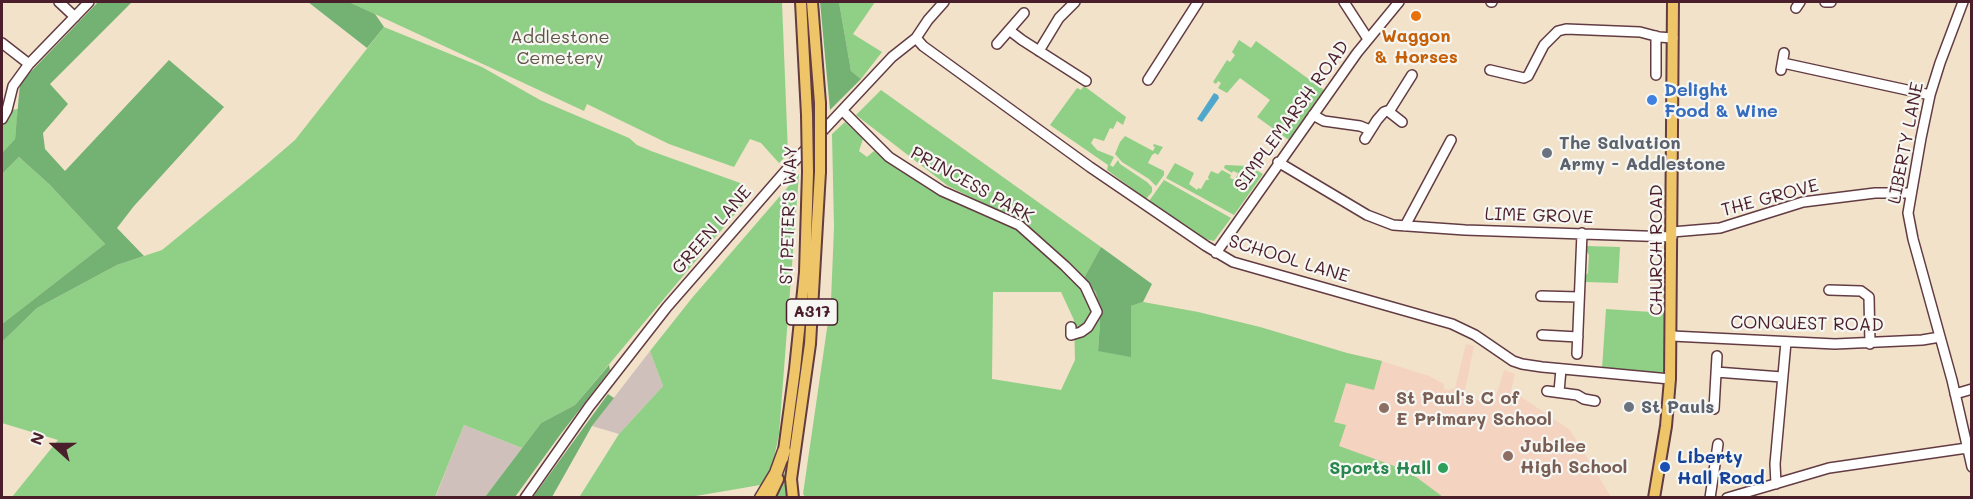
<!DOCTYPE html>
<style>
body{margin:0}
#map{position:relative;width:1973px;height:499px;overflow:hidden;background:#f2e2c9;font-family:Mali,sans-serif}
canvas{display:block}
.frame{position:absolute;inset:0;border:3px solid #4a1f2b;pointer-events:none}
.north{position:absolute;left:24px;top:415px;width:60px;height:60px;-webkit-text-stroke:4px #f6f6f2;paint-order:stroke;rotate:291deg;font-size:16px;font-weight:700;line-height:24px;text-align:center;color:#4a1f2b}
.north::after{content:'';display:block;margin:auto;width:21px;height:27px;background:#4a1f2b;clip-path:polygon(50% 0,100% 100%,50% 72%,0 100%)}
</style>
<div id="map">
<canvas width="1973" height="499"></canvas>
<div class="frame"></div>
<div class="north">N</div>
</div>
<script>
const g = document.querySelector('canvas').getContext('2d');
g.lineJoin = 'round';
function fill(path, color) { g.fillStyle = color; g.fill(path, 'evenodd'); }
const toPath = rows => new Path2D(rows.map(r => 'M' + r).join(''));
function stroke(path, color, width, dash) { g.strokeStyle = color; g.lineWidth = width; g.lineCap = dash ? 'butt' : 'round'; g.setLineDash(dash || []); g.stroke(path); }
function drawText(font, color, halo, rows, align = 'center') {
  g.font = font + ' Mali,sans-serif'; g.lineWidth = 4.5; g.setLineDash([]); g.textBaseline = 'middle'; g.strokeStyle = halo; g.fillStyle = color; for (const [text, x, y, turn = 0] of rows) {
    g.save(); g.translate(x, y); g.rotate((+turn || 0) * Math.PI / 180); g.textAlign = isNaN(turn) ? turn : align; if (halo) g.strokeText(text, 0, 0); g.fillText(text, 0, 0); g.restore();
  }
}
const built = toPath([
 [1143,302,1198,312,1271,330,1347,353,1378,360,1429,376,1444,384,1444,389,1449,390,1455,388,1466,344,1474,346,1464,395,1493,406,1504,370,1515,374,1511,390,1570,430,1611,497,1103,498]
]);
const industrial = toPath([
 [650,351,663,386,619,434,592,426],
 [464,425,522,448,485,497,435,498]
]);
const green = toPath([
 [349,2,782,2,788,154,779,163,761,143,750,139,734,167,669,144,587,104,584,111],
 [839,2,875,2,853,34,882,52,861,79,851,71],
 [384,27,482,67,540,100,629,138,637,145,651,151,743,184,750,196,575,405,541,423,522,448,464,425,435,497,12,497,58,440,2,423,2,342,37,308,117,265,162,250,266,165,295,140],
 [1239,40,1251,48,1256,41,1324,90,1289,140,1257,117,1270,100,1240,78,1227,93,1218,88,1221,83,1218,81,1216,84,1213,82,1227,60,1230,62,1235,55,1232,52],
 [1084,86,1126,117,1123,125,1117,121,1113,129,1110,128,1104,141,1094,138,1091,143,1097,150,1114,157,1110,165,1113,167,1118,160,1120,164,1147,182,1152,187,1152,192,1146,199,1107,170,1108,165,1050,125,1077,88,1081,90],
 [881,90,1101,247,1084,278,1096,292,1100,323,1098,351,1131,306,1143,302,1198,312,1260,327,1347,353,1382,361,1374,390,1346,383,1334,422,1346,425,1339,446,1408,471,1443,497,806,498,803,494,831,301,834,227,832,134,845,122,863,139,859,151,867,157,874,151,928,189,1015,228,1065,266,1081,275,1024,223,948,186,856,115],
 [993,292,1061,292,1074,320,1075,360,1061,390,992,379],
 [18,109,15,139,2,153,2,127,11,110],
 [1125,136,1153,151,1155,147,1153,146,1154,144,1163,147,1158,155,1155,153,1152,155,1148,163,1164,171,1164,175,1156,186,1149,179,1122,162,1115,154,1120,142],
 [19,157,50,185,105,244,2,324,2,174],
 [1175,163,1194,173,1189,184,1197,190,1198,188,1201,189,1206,180,1209,180,1208,177,1211,171,1218,174,1222,170,1231,175,1230,178,1235,180,1238,173,1233,171,1232,173,1224,168,1225,165,1248,166,1263,174,1234,215,1166,178],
 [799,174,779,434,772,468,766,484,690,497,580,496,619,434,663,386,650,351,692,298],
 [1164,180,1231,218,1214,241,1205,239,1149,201],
 [1587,246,1620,247,1618,283,1585,282,1585,276,1588,273,1589,255,1587,252],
 [1606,309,1666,313,1663,375,1602,369],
 [790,469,788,497,774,498,786,470]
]);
const forest = toPath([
 [98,2,132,2,50,84,68,104,43,133,45,149,65,171,169,60,224,107,134,206,117,228,144,256,117,265,37,308,2,342,2,324,105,244,50,185,19,157,2,174,2,153,15,139,20,83],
 [308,2,349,2,375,14,384,27,367,48],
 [820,2,839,2,851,71,861,79,830,110],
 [1101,247,1152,284,1143,302,1131,306,1131,357,1098,351,1100,323,1096,292,1084,278],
 [609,365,610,370,560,435,515,497,485,497,541,423,575,405],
 [608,394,614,398,592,426,552,497,533,497]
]);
const water = toPath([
 [1214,93,1218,95,1219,98,1202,122,1197,119]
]);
const minor = toPath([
 [59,2,75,17],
 [1344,2,1368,39],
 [1491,2,1492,2],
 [1825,2,1831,2],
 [1963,2,1940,63,1930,95,1921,138,1908,213,1913,239,1952,380,1972,467],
 [1796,8,1800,2],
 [1009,30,1022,40,1086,81],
 [916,38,923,46,1090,167,1206,246,1233,262,1452,324,1475,335,1513,361,1522,364,1542,367,1670,379],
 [2,43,29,64],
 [997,44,1024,13],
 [1039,51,1059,18,1075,2],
 [1783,63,1930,95],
 [1490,70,1524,78,1528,76,1544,45,1558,31,1566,29,1640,32,1659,37,1673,38],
 [1781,70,1784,53],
 [1656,75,1656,36],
 [1148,80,1198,2],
 [843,111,889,157,942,191,1019,225,1065,266,1085,286,1097,312,1088,327,1081,332,1071,335,1071,327],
 [1388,111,1402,122],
 [1313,115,1324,121,1360,126,1370,130],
 [2,119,7,110,13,86,29,64,89,2],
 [1365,139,1377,120,1384,112,1390,110,1412,75],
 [1278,162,1367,215,1393,225,1465,230,1672,237],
 [1405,226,1451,140],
 [1672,232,1720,228,1803,202,1875,193,1911,193],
 [1216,253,1357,53,1399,2],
 [1829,290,1861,291,1869,297,1870,344],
 [1541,296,1579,297],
 [1542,335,1578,337],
 [1672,336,1835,344,1922,340,1940,337],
 [1577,354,1582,233],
 [1716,372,1782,377],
 [1547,391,1577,395,1584,399,1595,401],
 [1559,392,1561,369],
 [1955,394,1972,389],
 [1714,409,1717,356],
 [1776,484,1775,464,1786,342],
 [525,498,589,407,667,307,789,167,892,57,916,38,928,20,944,2],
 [1710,498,1718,444],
 [1727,498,1829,468,1967,448]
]);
const major = toPath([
 [801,2,807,115],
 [812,2,820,103],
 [783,458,795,369,805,272,808,172],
 [769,498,778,479],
 [793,498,791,479,810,344,820,172],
 [1654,498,1666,426,1670,379,1673,2]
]);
const highway = toPath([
 [761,498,776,473,784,451]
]);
const majorBridge = toPath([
 [820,103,820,172],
 [807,115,808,172]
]);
const markers = [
 [1416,16,6,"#e8710a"],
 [1652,100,6,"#3f7fe0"],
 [1547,153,6,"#6b7280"],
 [1629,407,6,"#6b7280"],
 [1384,408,6,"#8d6e63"],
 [1508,456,6,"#8d6e63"],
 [1665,467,6,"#1a4fb4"],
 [1443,468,6,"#2e9e5b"]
];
const shields = [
 [812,312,51]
];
const shieldNames = [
 ["A317",812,312]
];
const foodNames = [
 ["Waggon",1416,36],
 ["& Horses",1416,57]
];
const parkNames = [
 ["Addlestone",560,37],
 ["Cemetery",560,58]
];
const shopNames = [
 ["Delight",1664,90],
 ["Food & Wine",1664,111]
];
const streetNames = [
 ["SIMPLEMARSH ROAD",1292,116,-54],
 ["LIBERTY LANE",1906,143,-79],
 ["PRINCESS PARK",972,185,29],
 ["THE GROVE",1770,198,-15],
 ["ST PETER'S WAY",789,215,-88],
 ["LIME GROVE",1539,216,2],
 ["GREEN LANE",712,230,-49],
 ["CHURCH ROAD",1656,250,-90],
 ["SCHOOL LANE",1289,259,17],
 ["CONQUEST ROAD",1807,324,1]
];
const worshipNames = [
 ["The Salvation",1559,143],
 ["Army - Addlestone",1559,164],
 ["St Pauls",1641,407]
];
const educationNames = [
 ["St Paul's C of",1396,398],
 ["E Primary School",1396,419],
 ["Jubilee",1520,446],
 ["High School",1520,467]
];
const transitNames = [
 ["Liberty",1677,457],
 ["Hall Road",1677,478]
];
const leisureNames = [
 ["Sports Hall",1431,468]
];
fill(built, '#f4d3c0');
fill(industrial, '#d0c0bc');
fill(green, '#8fcf86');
fill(forest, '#73b273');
fill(water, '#4fa8cc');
stroke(minor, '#633c43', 12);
stroke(major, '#633c43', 14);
stroke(highway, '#633c43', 15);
stroke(minor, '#fff', 9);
stroke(major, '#eec569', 10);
stroke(highway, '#eec569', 12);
stroke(majorBridge, '#633c43', 14, []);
stroke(majorBridge, '#eec569', 10);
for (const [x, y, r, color] of markers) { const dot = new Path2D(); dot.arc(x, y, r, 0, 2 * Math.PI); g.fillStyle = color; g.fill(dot); stroke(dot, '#f6f6f2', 2); }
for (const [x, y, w] of shields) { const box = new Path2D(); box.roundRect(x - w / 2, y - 13, w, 26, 4.5); g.fillStyle = '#f6f6f2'; g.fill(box); stroke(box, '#4a1f2b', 1.5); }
drawText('bold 16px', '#4a1f2b', null, shieldNames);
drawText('bold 18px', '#c56008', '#f6f6f2', foodNames);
drawText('18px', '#5f5446', '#f6f6f2', parkNames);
drawText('bold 18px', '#366cbe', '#f6f6f2', shopNames, 'left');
drawText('18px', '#4a1f2b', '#f6f6f2', streetNames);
drawText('bold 18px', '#5b616d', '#f6f6f2', worshipNames, 'left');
drawText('bold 18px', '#785e54', '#f6f6f2', educationNames, 'left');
drawText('bold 18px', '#164399', '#f6f6f2', transitNames, 'left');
drawText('bold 18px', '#27864d', '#f6f6f2', leisureNames, 'right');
</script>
